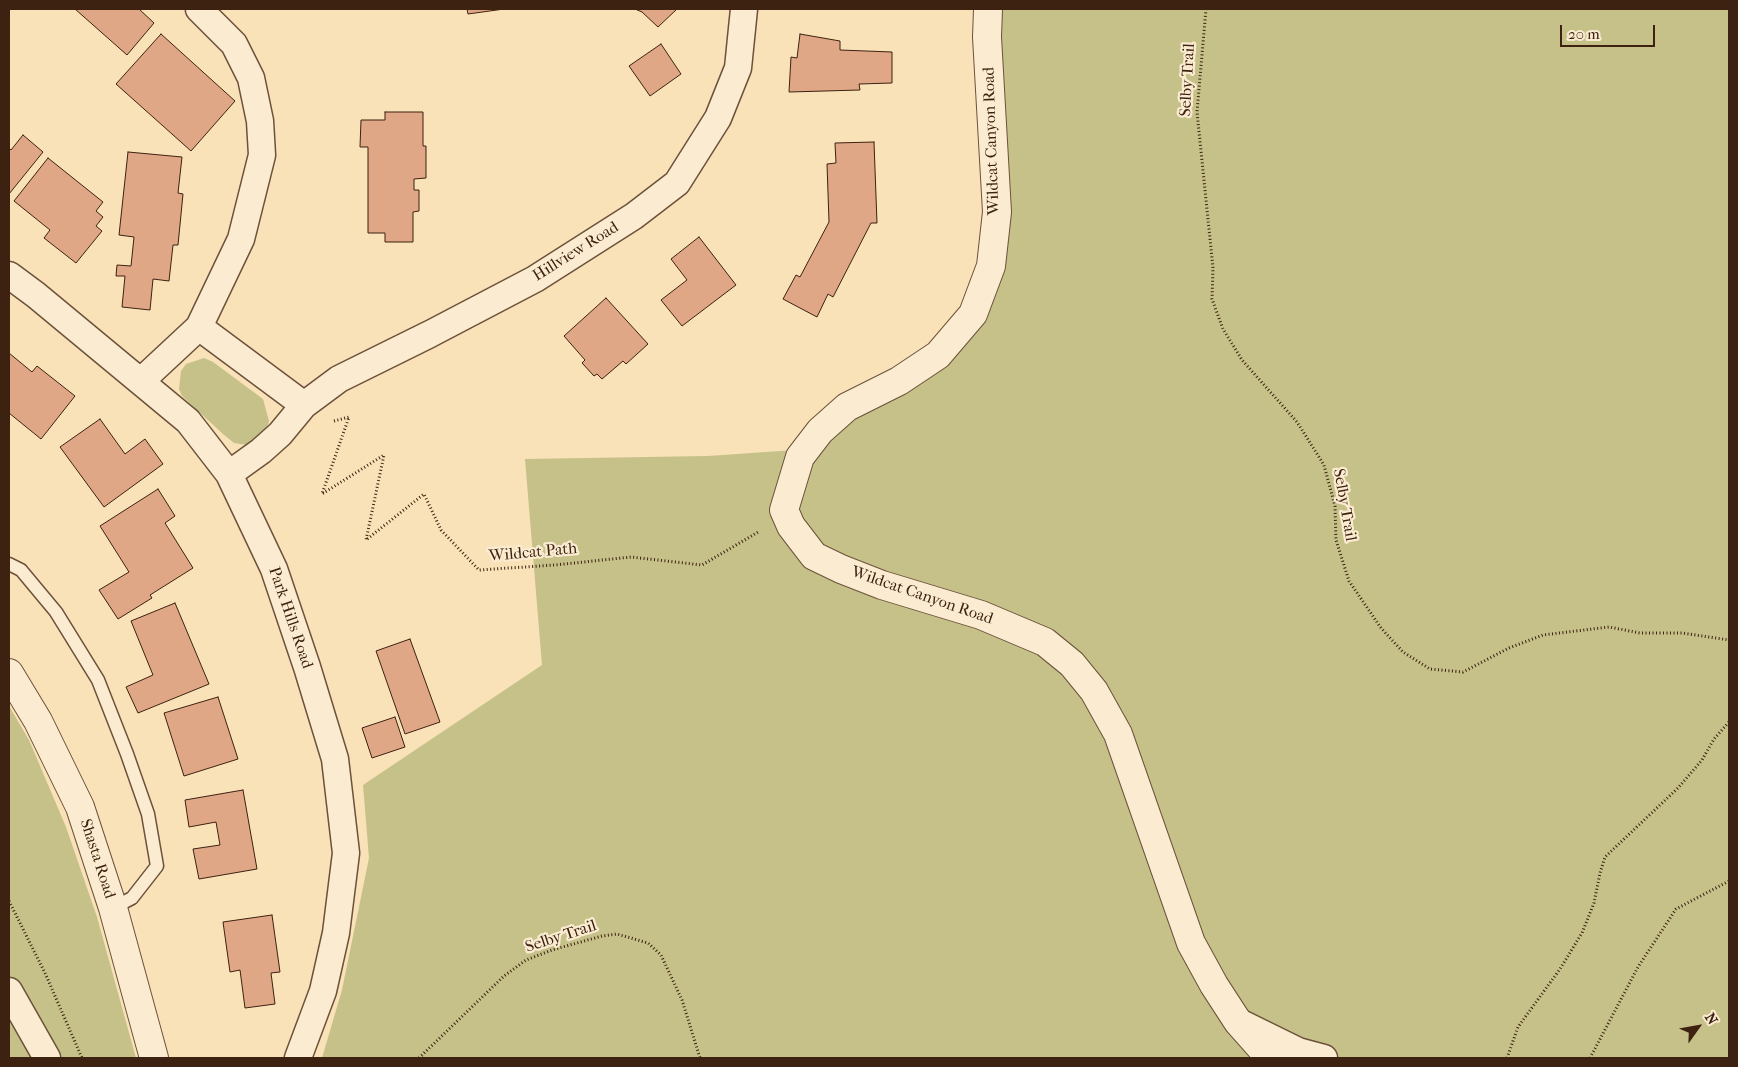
<!DOCTYPE html>
<style>
body{margin:0}
#map{position:relative;width:1738px;height:1067px;overflow:hidden;background:#f9e1b8;font-family:"IM FELL French Canon",serif}
canvas{display:block}
.frame{position:absolute;inset:0;border:10px solid #3d2111;pointer-events:none}
.north{position:absolute;left:1673px;top:1002px;width:50px;height:50px;-webkit-text-stroke:4px #fbecd1;paint-order:stroke;rotate:58deg;font-size:14px;font-weight:700;line-height:20px;text-align:center;color:#3d2111}
.north::after{content:'';display:block;margin:auto;width:18px;height:22px;background:#3d2111;clip-path:polygon(50% 0,100% 100%,50% 72%,0 100%)}
.scale{position:absolute;left:1560px;top:25px;width:95px;height:22px;box-sizing:border-box;border:2px solid #3d2111;border-top:0;padding-left:6px;font-size:15px;line-height:18px;white-space:nowrap;color:#3d2111;-webkit-text-stroke:4px #fbecd1;paint-order:stroke}
</style>
<div id="map">
<canvas width="1738" height="1067"></canvas>
<div class="frame"></div>
<div class="north">N</div>
<div class="scale">20 m</div>
</div>
<script>
const g = document.querySelector('canvas').getContext('2d');
g.lineJoin = 'round';
function fill(path, color) { g.fillStyle = color; g.fill(path, 'evenodd'); }
const toPath = rows => new Path2D(rows.map(r => 'M' + r).join(''));
function stroke(path, color, width, dash) { g.strokeStyle = color; g.lineWidth = width; g.lineCap = dash ? 'butt' : 'round'; g.setLineDash(dash || []); g.stroke(path); }
function drawText(font, color, halo, rows, align = 'center') {
  g.font = font + ' "IM FELL French Canon",serif'; g.lineWidth = 4.5; g.setLineDash([]); g.textBaseline = 'middle'; g.strokeStyle = halo; g.fillStyle = color; for (const [text, x, y, turn = 0] of rows) {
    g.save(); g.translate(x, y); g.rotate((+turn || 0) * Math.PI / 180); g.textAlign = isNaN(turn) ? turn : align; if (halo) g.strokeText(text, 0, 0); g.fillText(text, 0, 0); g.restore();
  }
}
const green = toPath([
 [985,9,1729,9,1729,1058,322,1058,342,990,369,858,363,785,542,665,525,459,708,456,795,450,926,361,991,266],
 [204,358,213,362,263,399,269,421,266,432,260,439,247,445,234,443,223,434,182,396,179,389,181,371,186,364],
 [9,706,29,740,66,827,97,917,136,1058,9,1058]
]);
const building = toPath([
 [75,9,139,9,154,23,127,55,75,9],
 [467,9,504,9,468,14,467,9],
 [635,9,677,9,658,27,642,12,635,9],
 [161,34,235,101,191,151,116,84,161,34],
 [800,34,840,41,840,50,892,52,892,83,859,84,860,90,789,92,791,57,797,58,800,34],
 [661,44,681,74,650,96,629,66,661,44],
 [385,112,423,112,423,146,426,146,426,178,414,179,414,190,419,190,419,211,413,212,413,242,385,242,385,233,368,233,368,147,360,147,361,120,385,120,385,112],
 [23,135,43,152,9,194,9,148,11,150,23,135],
 [874,142,877,223,871,223,833,297,828,294,817,317,783,299,796,275,800,277,829,222,827,164,836,163,835,143,874,142],
 [128,152,182,157,178,193,183,194,178,245,173,245,169,281,153,279,150,310,122,307,125,276,116,276,117,265,131,266,134,237,119,235,128,152],
 [48,158,103,202,96,211,103,217,96,226,102,231,76,263,44,238,50,230,14,201,48,158],
 [699,237,736,285,682,326,661,300,687,280,671,259,699,237],
 [606,298,648,344,626,364,623,361,602,379,597,374,594,376,582,363,585,360,564,336,606,298],
 [9,353,32,372,37,366,75,396,41,439,9,413,9,353],
 [100,419,125,454,145,439,163,464,104,507,60,447,100,419],
 [158,489,175,516,165,523,193,568,150,595,152,598,118,619,99,590,129,572,100,526,158,489],
 [175,603,209,684,138,713,126,687,153,675,131,621,175,603],
 [410,639,440,722,405,734,376,651,410,639],
 [218,697,238,759,184,776,164,713,218,697],
 [395,717,405,747,372,758,362,728,395,717],
 [243,790,257,869,199,879,193,849,220,845,216,822,189,827,185,800,243,790],
 [272,915,280,972,271,973,275,1004,245,1008,240,970,230,972,223,922,272,915]
]);
const path = toPath([
 [1206,9,1197,112,1213,268,1212,299,1223,329,1242,360,1297,422,1324,465,1335,506,1336,540,1349,581,1381,628,1403,652,1430,669,1463,672,1509,648,1543,635,1609,627,1640,633,1682,633,1729,640],
 [334,421,349,417,322,494,384,455,366,540,424,494,441,530,479,570,555,565,631,557,702,565,760,531],
 [9,901,45,973,82,1058],
 [419,1058,504,976,526,960,552,950,602,936,617,934,648,943,661,955,682,1000,700,1058],
 [1507,1058,1518,1027,1560,969,1582,933,1594,903,1600,873,1605,857,1678,788,1702,760,1714,739,1729,722],
 [1590,1058,1638,967,1676,909,1729,881]
]);
const service = toPath([
 [9,564,21,570,56,612,98,680,127,754,148,814,157,866,132,898,113,908]
]);
const minor = toPath([
 [9,275,36,295,188,421,229,474,274,569,307,667,335,759,346,853,336,933,323,991,298,1058],
 [199,327,304,405],
 [141,381,199,327,241,239,262,155,260,121,251,78,234,44,199,9],
 [229,474,261,451,280,434,304,405,339,379,430,334,535,279,634,216,677,183,718,118,738,68,744,9],
 [9,991,47,1058],
 [1239,1022,1298,1051,1324,1058]
]);
const tertiary = toPath([
 [988,9,987,37,997,212,991,266,973,314,938,355,899,381,847,407,820,431,800,457,784,510,791,526,814,556,841,569,882,585,981,615,1045,642,1072,664,1094,691,1118,734,1191,943,1214,985,1238,1022,1270,1058],
 [9,673,38,721,80,807,113,908,154,1058]
]);
const streetNames = [
 ["Selby Trail",1188,80,-87],
 ["Wildcat Canyon Road",992,141,-92],
 ["Hillview Road",576,252,-32],
 ["Selby Trail",1344,505,80],
 ["Wildcat Path",533,553,-5],
 ["Wildcat Canyon Road",922,596,19],
 ["Park Hills Road",290,618,71],
 ["Shasta Road",97,859,72],
 ["Selby Trail",561,937,-18]
];
fill(green, '#c5c189');
fill(building, '#dfa786');
stroke(building, '#3d2111', 1);
stroke(service, '#6c513b', 15);
stroke(minor, '#6c513b', 29);
stroke(tertiary, '#6c513b', 30);
stroke(path, '#3d2111', 3, [1, 2.5]);
stroke(service, '#fbecd1', 12);
stroke(minor, '#fbecd1', 26);
stroke(tertiary, '#fbecd1', 28);
drawText('16px', '#3d2111', '#fbecd1', streetNames);
</script>
